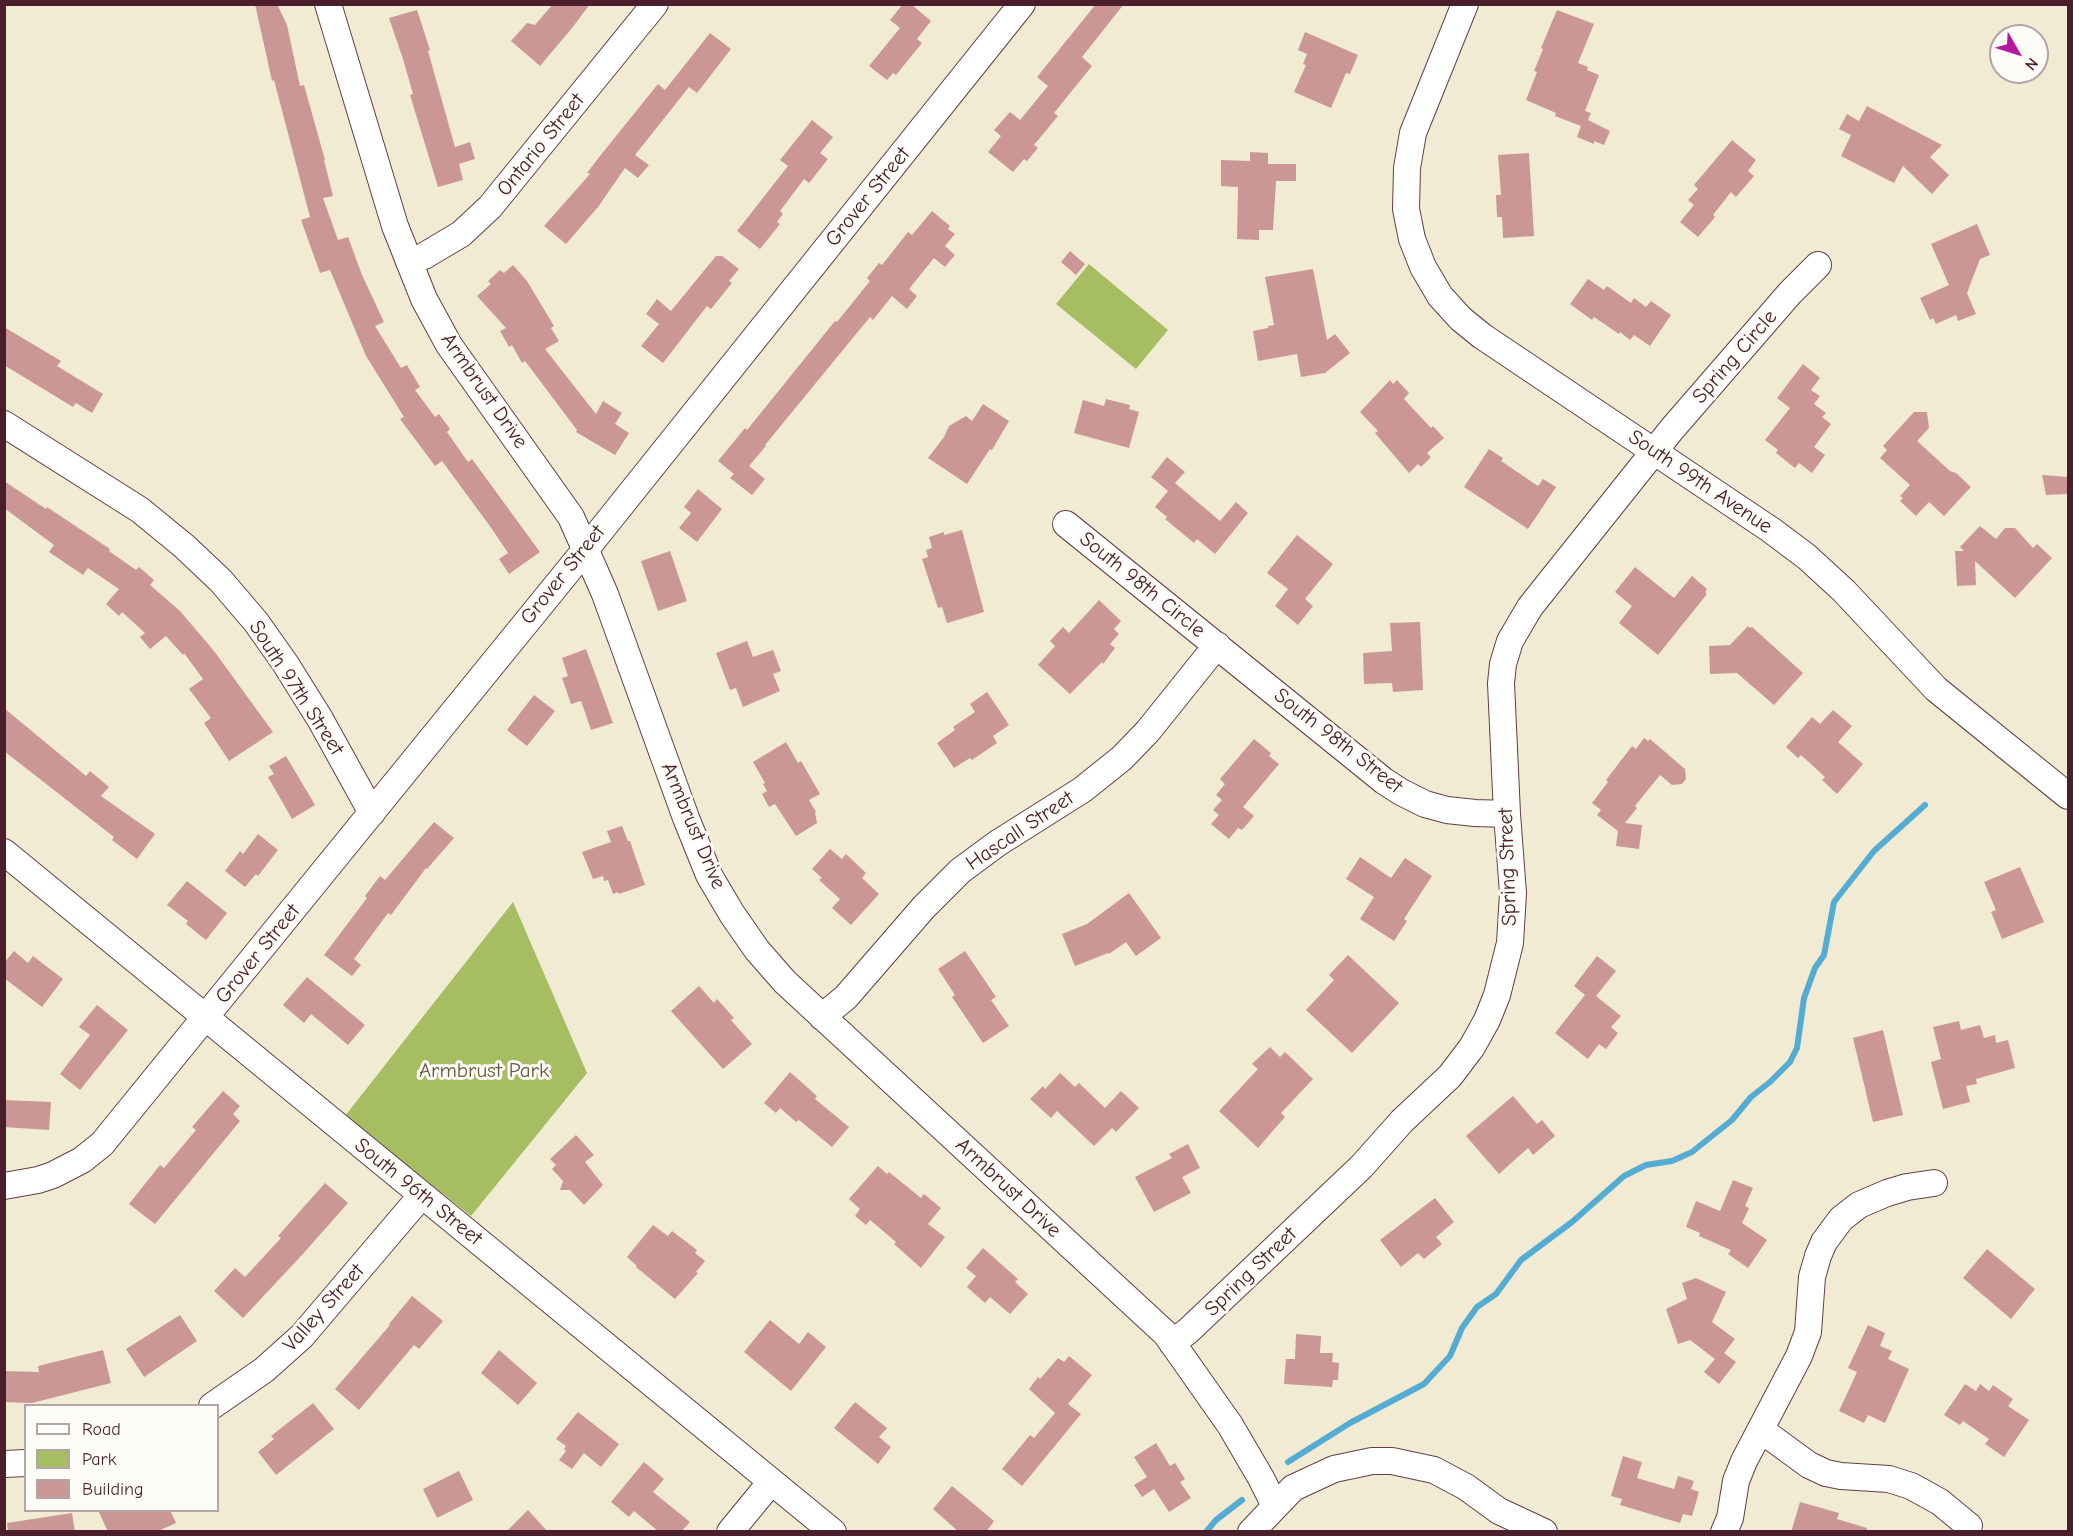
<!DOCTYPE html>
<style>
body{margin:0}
#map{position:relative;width:2073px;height:1536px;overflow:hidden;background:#f2ebd4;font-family:"Comic Neue",sans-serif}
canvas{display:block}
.frame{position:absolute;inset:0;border:6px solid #4a1f2b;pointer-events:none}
.legend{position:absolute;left:24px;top:1404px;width:195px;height:108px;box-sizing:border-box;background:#fdfcf7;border:2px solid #b5a4a5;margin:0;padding:8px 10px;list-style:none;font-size:18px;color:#4a1f2b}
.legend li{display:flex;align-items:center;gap:12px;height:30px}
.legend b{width:30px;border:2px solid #b5a4a5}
.north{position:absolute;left:1989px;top:24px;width:60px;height:60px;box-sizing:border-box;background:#fdfcf7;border:2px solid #b5a4a5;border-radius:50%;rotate:129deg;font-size:16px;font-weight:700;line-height:24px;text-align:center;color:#4a1f2b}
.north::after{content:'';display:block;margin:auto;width:21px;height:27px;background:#b5179e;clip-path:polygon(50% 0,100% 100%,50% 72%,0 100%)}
</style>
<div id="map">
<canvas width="2073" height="1536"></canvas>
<div class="frame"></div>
<ul class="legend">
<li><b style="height:8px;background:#fff"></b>Road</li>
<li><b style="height:16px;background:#a7bd62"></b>Park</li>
<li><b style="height:16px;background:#cb9795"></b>Building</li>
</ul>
<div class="north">N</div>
</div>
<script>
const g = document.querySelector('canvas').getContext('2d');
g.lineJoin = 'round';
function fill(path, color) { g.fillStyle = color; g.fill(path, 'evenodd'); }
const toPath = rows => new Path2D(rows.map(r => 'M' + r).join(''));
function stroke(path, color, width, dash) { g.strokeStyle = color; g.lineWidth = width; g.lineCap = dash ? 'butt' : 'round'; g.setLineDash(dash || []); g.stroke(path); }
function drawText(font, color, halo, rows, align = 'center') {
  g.font = font + ' "Comic Neue",sans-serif'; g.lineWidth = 6; g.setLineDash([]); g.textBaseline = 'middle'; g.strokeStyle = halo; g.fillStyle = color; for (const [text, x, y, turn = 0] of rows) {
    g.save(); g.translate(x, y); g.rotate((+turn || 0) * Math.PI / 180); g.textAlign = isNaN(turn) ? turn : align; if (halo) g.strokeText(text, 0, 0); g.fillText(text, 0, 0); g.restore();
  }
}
const green = toPath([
 [1089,264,1168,330,1136,369,1056,304],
 [513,902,587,1073,471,1216,345,1116]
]);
const stream = toPath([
 [1288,1462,1350,1423,1424,1384,1450,1356,1462,1328,1477,1307,1496,1294,1521,1260,1572,1222,1624,1176,1646,1165,1672,1161,1692,1152,1732,1120,1751,1097,1770,1082,1790,1062,1797,1048,1804,998,1815,968,1824,955,1834,902,1874,851,1925,805],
 [1206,1532,1216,1520,1242,1500]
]);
const building = toPath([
 [255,4,277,4,287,25,300,86,304,85,325,160,324,160,333,196,323,198,338,240,348,237,362,275,384,322,375,326,401,368,407,365,420,387,415,390,435,417,439,414,450,429,447,432,468,462,472,459,540,552,509,574,499,559,508,553,492,529,442,461,435,466,400,419,404,417,366,356,330,270,320,273,301,220,310,217,274,80,272,81],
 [553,4,590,4,572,28,540,66,511,41,527,23,535,25],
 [903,4,911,4,931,21,917,39,922,43,896,75,893,73,887,80,869,66,900,28,890,20],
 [1096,4,1124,4,1082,57,1092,66,1054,113,1058,116,1034,145,1038,148,1027,161,1024,159,1013,172,988,152,1001,136,994,130,1010,112,1020,120,1048,86,1037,77],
 [417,10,430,50,428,51,455,147,470,142,475,159,459,164,463,180,438,187,410,95,413,94,403,59,389,18],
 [1557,10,1594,24,1578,63,1588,67,1587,70,1599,75,1585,111,1591,113,1588,120,1610,131,1604,145,1594,141,1594,144,1577,137,1581,126,1555,116,1556,113,1526,100,1537,72,1534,71,1543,49,1541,48],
 [1305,32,1358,55,1350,74,1346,73,1331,108,1294,92,1306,65,1303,64,1307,54,1298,50],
 [710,33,731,49,697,93,689,87,635,155,649,165,638,178,625,168,598,207,566,244,544,226,590,174,587,173,600,156,658,84,665,90],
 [1867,106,1942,145,1930,157,1949,175,1932,194,1903,166,1894,183,1841,156,1851,135,1839,129,1847,114,1859,121],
 [812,120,833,137,820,153,828,159,809,183,804,179,780,211,783,214,777,222,780,224,760,249,737,231,788,166,780,160],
 [1732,140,1756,160,1748,171,1754,176,1736,197,1731,192,1713,215,1715,217,1698,237,1680,222,1694,205,1688,200,1698,189,1694,185],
 [1250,152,1268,153,1268,164,1296,164,1296,181,1276,181,1273,230,1259,230,1259,240,1237,239,1238,187,1221,186,1221,160,1250,161],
 [1529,153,1534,236,1503,238,1502,217,1497,217,1496,195,1501,195,1498,155],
 [932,211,950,226,948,229,955,234,945,246,955,255,945,267,934,258,909,289,917,296,907,309,892,296,873,320,870,317,765,445,766,446,749,466,765,479,752,495,730,478,734,474,718,461,745,428,747,430,835,321,837,322,870,281,867,278,879,263,882,265,908,232,912,235],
 [1977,224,1990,255,1980,259,1967,293,1976,314,1958,321,1956,315,1936,324,1933,318,1930,320,1920,298,1949,285,1931,244],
 [1070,251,1085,264,1076,275,1061,262],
 [716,256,722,256,739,269,729,281,732,283,711,309,707,306,663,363,641,346,659,324,646,314,657,299,671,311],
 [513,265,527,281,554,326,551,328,559,341,545,349,596,414,603,401,622,413,615,424,629,433,615,455,576,432,577,430,525,361,522,363,512,345,509,347,500,331,506,328,477,296,491,284,488,281,500,270,504,273],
 [1313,269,1327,340,1335,334,1350,353,1325,373,1301,377,1297,354,1258,361,1253,331,1268,328,1268,326,1274,325,1265,277],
 [1588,279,1604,290,1607,286,1631,303,1634,298,1646,307,1651,301,1671,315,1650,346,1634,335,1630,340,1620,332,1619,334,1594,317,1592,320,1570,304],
 [4,327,61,361,57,366,103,394,92,413,76,403,73,407,4,365],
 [1803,364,1820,378,1811,390,1820,396,1814,404,1826,413,1822,417,1831,424,1814,447,1825,455,1812,473,1799,463,1795,468,1776,453,1778,450,1765,440,1790,408,1777,398],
 [1390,380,1393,384,1397,380,1409,393,1404,399,1431,428,1433,426,1444,438,1427,453,1431,457,1421,467,1418,464,1409,473,1375,433,1378,431,1360,412],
 [1106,399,1130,405,1129,409,1139,412,1129,448,1074,433,1083,400,1104,406],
 [983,404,1009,421,992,450,990,449,967,484,928,458,944,437,949,426,966,416,972,421],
 [1914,412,1927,412,1929,428,1917,441,1950,471,1956,473,1971,487,1944,516,1929,502,1916,516,1900,501,1903,498,1900,496,1910,485,1880,458,1887,450,1883,446],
 [1489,449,1503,458,1501,461,1538,486,1543,479,1556,487,1528,529,1464,487],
 [1167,457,1185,472,1175,483,1220,521,1236,502,1248,513,1215,554,1197,539,1194,543,1165,519,1167,517,1155,507,1168,491,1151,477],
 [2042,475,2068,477,2068,494,2046,495],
 [4,481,46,509,47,507,110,549,109,551,136,570,139,567,154,580,150,585,180,611,214,651,273,732,229,761,204,723,211,718,189,689,203,679,184,653,183,655,166,636,150,649,140,637,145,633,122,612,119,616,106,604,119,589,88,568,83,575,49,552,54,545,4,508],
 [698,489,722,509,697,542,679,528,691,513,684,507],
 [1980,526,1996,539,2005,528,2015,528,2033,548,2037,544,2052,558,2015,598,1975,561,1976,585,1957,586,1955,551,1964,551,1960,547],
 [962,530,984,612,947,623,942,607,938,608,922,559,928,557,926,550,932,548,929,537,944,532,944,535],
 [1297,535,1333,564,1305,599,1313,606,1298,625,1275,606,1288,589,1267,573],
 [670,551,687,601,658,611,641,561],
 [1635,567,1674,598,1692,576,1707,589,1705,592,1707,594,1658,655,1619,623,1632,606,1615,592],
 [1099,600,1121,621,1114,629,1119,634,1110,644,1115,648,1103,664,1102,662,1070,694,1038,665,1055,646,1050,641,1063,627,1069,633],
 [1420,622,1423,690,1393,692,1392,683,1364,684,1363,653,1392,651,1390,623],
 [1748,626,1750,628,1752,627,1803,673,1774,705,1737,673,1710,674,1709,646,1730,645],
 [747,641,753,657,773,650,781,671,773,674,780,691,743,707,736,688,730,690,716,653],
 [586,649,613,723,591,730,581,701,571,704,562,678,568,676,562,658],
 [987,692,1009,725,993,736,997,743,972,760,970,758,954,768,937,743,955,730,953,727,975,712,970,704],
 [534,695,555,711,527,746,507,730],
 [4,708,86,776,90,771,109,787,101,796,155,834,137,859,112,840,114,837,4,751],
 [1833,710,1852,726,1838,742,1863,764,1837,794,1822,780,1825,777,1801,755,1798,758,1786,747,1812,717,1820,724],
 [1644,738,1648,741,1650,739,1685,769,1686,779,1682,784,1672,785,1660,775,1635,806,1637,808,1625,823,1642,825,1639,849,1616,846,1618,831,1597,815,1601,810,1592,803,1608,782,1606,780,1632,746,1636,749],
 [1254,739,1271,753,1269,756,1279,764,1243,807,1254,816,1242,830,1238,828,1229,839,1211,824,1219,815,1213,810,1222,800,1216,795,1225,784,1220,779],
 [786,742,798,763,801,761,820,794,809,800,816,812,815,813,817,823,796,836,775,804,769,807,762,794,767,791,763,784,765,783,753,762],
 [286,756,315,805,292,819,268,777,274,774,269,766],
 [434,822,454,838,427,869,426,868,391,915,388,913,354,959,361,965,352,976,324,955,367,898,365,896,380,876,385,880],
 [622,826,628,841,630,841,645,885,619,894,618,892,613,894,608,880,604,881,603,876,593,879,582,852,611,842,607,831],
 [258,834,278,850,258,876,256,874,245,887,225,871,240,851,243,854],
 [830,849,842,859,846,854,866,873,862,878,879,894,851,925,832,908,840,899,819,880,822,878,812,869],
 [1360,857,1391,878,1405,858,1432,876,1404,919,1407,921,1394,941,1360,919,1374,897,1346,879],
 [2020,867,2044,922,2002,939,1991,912,1996,910,1984,882],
 [187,881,227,913,206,940,186,924,188,921,167,905],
 [1129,893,1161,938,1136,956,1126,942,1109,954,1108,953,1075,966,1062,934,1087,924],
 [14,951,28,963,33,956,63,979,42,1007,4,978,4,963],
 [965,951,996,997,991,1000,1009,1026,983,1043,952,997,955,995,938,969],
 [1348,955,1399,1003,1352,1053,1306,1010,1334,980,1329,975],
 [1597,956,1616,971,1596,996,1621,1016,1611,1027,1618,1033,1606,1049,1599,1044,1588,1059,1555,1033,1585,995,1574,986],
 [307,977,365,1025,348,1045,311,1014,304,1023,283,1005],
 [699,986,714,1003,717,999,734,1018,731,1020,752,1044,723,1069,671,1011],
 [97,1005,128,1030,80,1090,60,1074,90,1035,79,1027],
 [1959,1021,1961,1030,1980,1025,1984,1038,1995,1035,1996,1043,2008,1040,2015,1068,1976,1079,1977,1084,1966,1086,1970,1102,1943,1109,1931,1062,1941,1059,1933,1027],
 [1883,1030,1903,1115,1873,1122,1853,1038],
 [1270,1047,1280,1057,1285,1052,1313,1079,1281,1113,1285,1117,1258,1148,1219,1111,1258,1069,1252,1064],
 [790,1072,817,1096,815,1099,849,1127,832,1147,799,1120,796,1122,780,1108,776,1113,764,1103],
 [1060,1073,1075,1087,1079,1083,1105,1108,1121,1091,1139,1108,1116,1132,1112,1128,1094,1146,1057,1111,1051,1118,1030,1099,1043,1086,1045,1089],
 [223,1091,240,1106,233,1114,240,1121,155,1224,129,1204,160,1165,164,1168,196,1130,192,1127],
 [1513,1096,1537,1124,1542,1120,1555,1136,1533,1155,1528,1148,1499,1174,1466,1136],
 [4,1100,51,1102,49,1130,4,1127],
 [576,1135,594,1155,585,1162,603,1185,584,1205,570,1190,560,1190,563,1181,552,1169,556,1165,550,1159],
 [1188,1144,1200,1168,1182,1177,1191,1193,1154,1212,1135,1177,1172,1158,1169,1154],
 [878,1166,887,1174,889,1172,921,1198,924,1194,941,1208,928,1224,945,1237,921,1268,894,1244,896,1242,870,1220,866,1225,855,1216,860,1209,849,1199],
 [1733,1180,1753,1188,1745,1206,1749,1208,1742,1223,1767,1240,1748,1268,1728,1254,1731,1250,1699,1236,1700,1233,1686,1227,1696,1201,1720,1211],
 [325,1183,348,1203,301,1256,243,1318,214,1291,235,1268,245,1277,281,1238,278,1236],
 [1435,1198,1454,1222,1436,1237,1442,1244,1424,1259,1418,1253,1401,1267,1380,1240],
 [653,1225,668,1236,672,1231,697,1250,695,1253,705,1261,696,1272,698,1273,675,1299,636,1267,637,1266,627,1257],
 [983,1248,1018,1279,1015,1282,1028,1294,1010,1314,990,1297,985,1303,967,1287,976,1276,966,1268],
 [1987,1249,2035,1289,2011,1319,1963,1278],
 [1696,1278,1726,1292,1712,1322,1735,1339,1724,1353,1736,1362,1719,1384,1704,1372,1715,1359,1690,1340,1678,1344,1666,1309,1687,1299,1682,1283],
 [412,1296,443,1321,419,1349,414,1345,359,1410,335,1389,390,1325,389,1324],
 [180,1315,197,1341,144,1377,126,1349],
 [770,1320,799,1344,808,1332,826,1347,791,1391,744,1352],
 [1868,1325,1885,1333,1880,1346,1892,1351,1888,1359,1909,1369,1885,1423,1868,1415,1864,1423,1839,1411,1857,1372,1848,1368],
 [1296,1334,1321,1336,1320,1353,1333,1353,1332,1362,1339,1363,1338,1380,1333,1380,1332,1387,1284,1384,1286,1359,1295,1359],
 [103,1350,111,1383,32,1403,4,1402,4,1371,39,1372,38,1366],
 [499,1350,537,1383,518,1405,481,1373],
 [1069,1356,1092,1375,1068,1404,1081,1414,1022,1486,1002,1469,1030,1435,1034,1438,1055,1413,1029,1389,1038,1377,1040,1379,1058,1358,1064,1362],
 [1965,1384,1976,1391,1980,1384,1989,1391,1993,1385,2013,1399,2008,1406,2029,1420,2004,1457,1985,1444,1989,1439,1963,1421,1960,1425,1944,1415],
 [855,1402,887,1428,879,1437,891,1447,878,1464,834,1428],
 [313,1403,334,1429,276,1475,258,1452,274,1439,271,1436],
 [578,1412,619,1444,601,1467,584,1453,572,1469,559,1460,566,1451,564,1449,566,1446,556,1439],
 [1156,1443,1170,1466,1175,1463,1185,1479,1180,1482,1191,1498,1169,1512,1154,1489,1142,1497,1134,1485,1147,1477,1134,1457],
 [1623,1456,1642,1462,1637,1478,1674,1489,1678,1476,1694,1481,1691,1489,1699,1492,1692,1516,1683,1514,1680,1523,1620,1505,1622,1499,1611,1496],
 [644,1462,664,1479,653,1492,690,1522,681,1532,659,1532,634,1511,629,1517,611,1502],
 [459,1471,473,1500,437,1518,423,1489],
 [952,1486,994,1521,986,1532,959,1532,933,1509],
 [1800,1502,1839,1513,1837,1519,1867,1528,1866,1532,1791,1532],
 [98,1510,170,1510,176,1523,156,1532,108,1532],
 [528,1510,548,1532,506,1532],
 [72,1513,75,1532,8,1532,7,1523]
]);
const minor = toPath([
 [328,4,395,226,424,299,449,345,571,517,605,594,686,818,709,875,732,914,757,950,785,982,1166,1334,1230,1425,1261,1478,1275,1506],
 [1465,4,1413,133,1407,168,1406,209,1412,239,1423,267,1440,296,1461,319,1482,336,1771,530,1807,557,1844,591,1936,689,2068,796],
 [409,262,424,256,461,234,490,207,655,4],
 [4,424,140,510,184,546,221,581,256,622,285,663,320,719,372,813],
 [1066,524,1384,781,1401,792,1425,804,1447,810,1475,813,1507,814],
 [4,852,833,1532],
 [822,1017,846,997,924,907,960,871,998,843,1082,790,1122,758,1148,731,1217,645],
 [4,1186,38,1180,53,1175,82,1160,102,1144,586,549,1022,4],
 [1172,1343,1188,1331,1362,1166,1402,1121,1450,1076,1472,1047,1487,1020,1497,995,1510,943,1513,893,1507,814,1501,683,1503,664,1510,641,1530,607,1672,429,1790,293,1818,265],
 [212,1406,264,1370,302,1336,422,1195],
 [1759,1433,1772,1438,1809,1465,1826,1473,1841,1476,1889,1479,1911,1486,1940,1502,1969,1526],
 [4,1464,26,1463],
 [730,1532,771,1482],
 [1251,1532,1293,1488,1334,1469,1372,1461,1392,1461,1434,1470,1466,1487,1499,1511,1544,1532],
 [1724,1532,1730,1518,1736,1481,1744,1461,1799,1356,1808,1332,1812,1277,1818,1256,1824,1242,1841,1219,1859,1205,1887,1193,1907,1187,1934,1183]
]);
const streetNames = [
 ["Ontario Street",541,145,-51],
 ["Grover Street",868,197,-51],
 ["Spring Circle",1735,357,-49],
 ["Armbrust Drive",484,391,55],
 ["South 99th Avenue",1700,482,34],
 ["Grover Street",563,575,-51],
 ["South 98th Circle",1142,585,39],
 ["South 97th Street",296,688,57],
 ["South 98th Street",1338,741,38],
 ["Armbrust Drive",693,826,67],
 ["Hascall Street",1020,831,-34],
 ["Spring Street",1508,867,-92],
 ["Grover Street",258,954,-51],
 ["Armbrust Drive",1008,1188,43],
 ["South 96th Street",418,1192,39],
 ["Spring Street",1251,1272,-44],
 ["Valley Street",324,1308,-48]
];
const parkNames = [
 ["Armbrust Park",484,1071]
];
fill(green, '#a7bd62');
stroke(stream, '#55acd2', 6);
fill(building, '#cb9795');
stroke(minor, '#633e44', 28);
stroke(minor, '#fff', 26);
drawText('21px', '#4a1f2b', '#fdfcf7', streetNames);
drawText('21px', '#6b563e', '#fdfcf7', parkNames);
</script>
